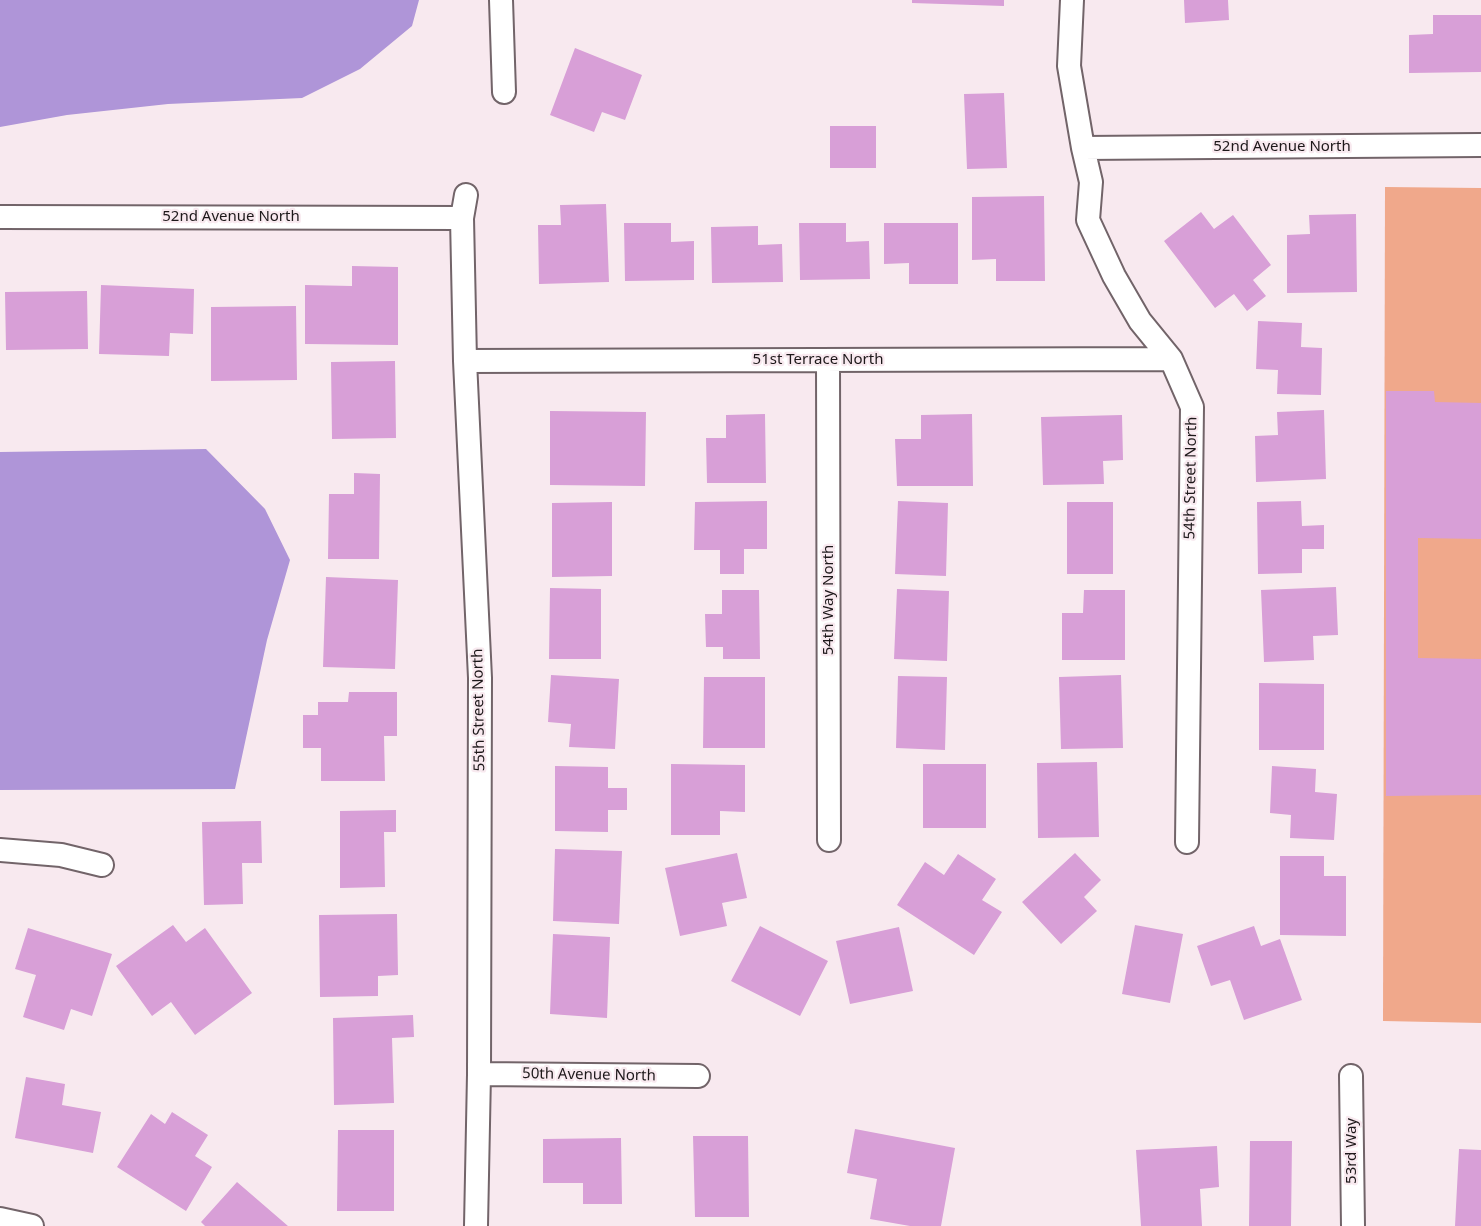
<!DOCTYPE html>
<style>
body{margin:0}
canvas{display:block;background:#f8e9ef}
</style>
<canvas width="1481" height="1226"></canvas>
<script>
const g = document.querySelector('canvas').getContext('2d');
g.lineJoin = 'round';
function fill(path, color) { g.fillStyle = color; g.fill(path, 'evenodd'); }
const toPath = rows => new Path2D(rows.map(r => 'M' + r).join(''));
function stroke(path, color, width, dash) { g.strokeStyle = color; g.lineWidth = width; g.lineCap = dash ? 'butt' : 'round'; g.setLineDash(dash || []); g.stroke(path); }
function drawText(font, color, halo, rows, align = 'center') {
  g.font = font + ' "Noto Sans",sans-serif'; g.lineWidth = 4.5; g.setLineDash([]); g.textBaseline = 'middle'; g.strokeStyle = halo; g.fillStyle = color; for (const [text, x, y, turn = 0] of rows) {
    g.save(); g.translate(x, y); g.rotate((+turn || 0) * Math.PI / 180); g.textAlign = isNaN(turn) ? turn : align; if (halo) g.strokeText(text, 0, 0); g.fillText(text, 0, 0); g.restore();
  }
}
const green = toPath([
 [1385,187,1481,188,1481,1023,1383,1021]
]);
const water = toPath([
 [0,0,419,0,412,26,360,69,302,98,168,104,67,115,0,127],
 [206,449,265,509,290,560,267,640,235,789,0,790,0,452]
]);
const building = toPath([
 [912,0,1004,0,1004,6,912,3],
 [1184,0,1228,0,1229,20,1185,23],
 [1433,15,1481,15,1481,72,1409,73,1409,35,1433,34],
 [575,48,642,75,625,120,602,112,594,132,550,115],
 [1004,93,1007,168,967,169,964,94],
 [830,126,876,126,876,168,830,168],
 [1044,196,1045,281,996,281,996,259,972,260,972,197],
 [606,204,609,282,539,284,538,225,561,225,560,205],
 [1201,212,1214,229,1233,215,1271,265,1253,280,1266,296,1247,311,1234,294,1215,308,1164,241],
 [1356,214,1357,292,1287,293,1287,235,1310,234,1309,215],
 [624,223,671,223,671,242,694,241,694,280,625,281],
 [799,223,846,223,846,242,869,241,870,279,800,280],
 [884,223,958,223,958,284,909,284,909,263,884,264],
 [758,226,758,245,782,244,783,282,712,283,711,227],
 [352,266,398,267,398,345,305,344,305,285,352,286],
 [101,285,194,289,193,334,170,333,169,356,99,354],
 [87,291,88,349,6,350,5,292],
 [296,306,297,380,211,381,211,307],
 [1258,321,1302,323,1301,347,1322,348,1321,395,1277,394,1278,370,1256,369],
 [395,361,396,438,332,439,331,362],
 [1386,391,1434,391,1435,402,1481,403,1481,539,1418,538,1418,658,1481,659,1481,795,1386,796],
 [1324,410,1326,479,1256,482,1255,436,1278,435,1277,412],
 [550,411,646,412,645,486,550,485],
 [765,414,766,483,707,483,706,438,726,438,726,415],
 [972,414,973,486,897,486,895,439,921,439,921,415],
 [1122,415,1123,460,1103,461,1104,484,1043,485,1041,417],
 [354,473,380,474,379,559,328,559,329,494,354,494],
 [767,501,767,549,744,549,744,574,720,574,720,550,694,550,695,502],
 [898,501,948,503,946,576,895,574],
 [1301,501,1302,526,1324,525,1324,549,1302,549,1302,573,1258,574,1257,502],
 [612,502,612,576,552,577,552,503],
 [1067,502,1113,502,1113,574,1067,574],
 [326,577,398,580,395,669,323,667],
 [1336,587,1338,635,1313,636,1314,660,1264,662,1261,590],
 [550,588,601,589,601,659,549,659],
 [897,589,949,591,947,661,894,659],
 [722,590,759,590,760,659,723,659,723,647,706,647,705,614,722,614],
 [1084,590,1125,590,1125,660,1062,660,1062,613,1083,613],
 [551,675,619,679,615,749,569,747,571,724,548,722],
 [1121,675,1123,748,1061,749,1059,677],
 [898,676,947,677,945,750,896,748],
 [704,677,765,677,765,748,703,748],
 [1259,683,1324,684,1324,750,1259,750],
 [349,692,397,692,397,736,384,736,385,781,321,781,321,748,303,748,303,715,318,715,318,702,348,702],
 [1097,762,1099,837,1038,838,1037,763],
 [671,764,745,765,745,812,720,811,720,835,671,835],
 [923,764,986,764,986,828,923,828],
 [555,766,608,767,608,788,627,788,627,810,608,810,608,832,555,831],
 [1272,766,1316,769,1315,792,1337,794,1334,840,1290,838,1291,815,1270,813],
 [396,810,396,832,384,832,385,887,340,888,340,811],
 [261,821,262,863,242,863,243,904,204,905,202,822],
 [555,849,622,851,619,924,553,921],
 [737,853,747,898,722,903,727,926,680,936,665,868],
 [1075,853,1101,880,1084,897,1097,911,1061,944,1022,902],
 [958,854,996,879,982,900,1002,912,974,955,897,905,925,862,944,875],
 [1280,856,1324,856,1324,876,1346,876,1346,936,1280,935],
 [397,914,398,975,378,976,378,996,320,997,319,915],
 [173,925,186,942,205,928,252,993,195,1035,171,1002,152,1016,116,966],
 [1135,925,1183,934,1170,1003,1122,994],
 [760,926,828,961,800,1016,731,981],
 [1254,926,1261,946,1280,939,1302,1000,1244,1020,1230,980,1211,986,1197,946],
 [899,927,913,991,850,1004,836,941],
 [28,928,112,954,92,1016,71,1009,64,1030,23,1017,36,975,15,969],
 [553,934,610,937,607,1018,550,1014],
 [413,1015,414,1037,392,1038,394,1103,334,1105,333,1018],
 [26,1077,65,1084,62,1105,101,1112,93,1153,15,1138],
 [172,1112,208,1135,195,1156,212,1167,186,1211,117,1167,151,1114,165,1124],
 [855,1129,955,1148,941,1226,910,1226,870,1219,877,1179,847,1173],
 [338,1130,394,1130,394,1211,337,1211],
 [693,1136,748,1136,749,1217,695,1217],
 [621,1138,622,1204,583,1204,583,1183,543,1183,543,1139],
 [1250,1141,1292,1141,1291,1226,1249,1226],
 [1217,1146,1219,1187,1200,1189,1202,1226,1141,1226,1136,1150],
 [1459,1149,1481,1150,1481,1226,1455,1226],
 [237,1182,288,1226,205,1226,201,1222]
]);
const street = toPath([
 [501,0,504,92],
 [1072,0,1069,66,1083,148,1091,182,1088,220,1114,276,1140,321,1171,359,1192,407,1187,842],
 [1083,148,1481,145],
 [466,195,462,218,465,361,480,678,479,1074,476,1226],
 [0,217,462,218],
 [828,360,829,840],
 [465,361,1171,359],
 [0,850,61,855,102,865],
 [479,1074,698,1076],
 [1351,1076,1353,1226],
 [0,1219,32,1226]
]);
const streetNames = [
 ["52nd Avenue North",1282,147],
 ["52nd Avenue North",231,217],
 ["51st Terrace North",818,360],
 ["54th Street North",1191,478,-89],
 ["54th Way North",829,600,-90],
 ["55th Street North",479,710,-91],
 ["50th Avenue North",589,1075,1],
 ["53rd Way",1352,1151,-90]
];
fill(green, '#f0a88b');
fill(water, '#af95d8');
fill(building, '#d89fd7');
stroke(street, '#726469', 26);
stroke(street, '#fff', 22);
drawText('15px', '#1d181a', '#f8e9ef', streetNames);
</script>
